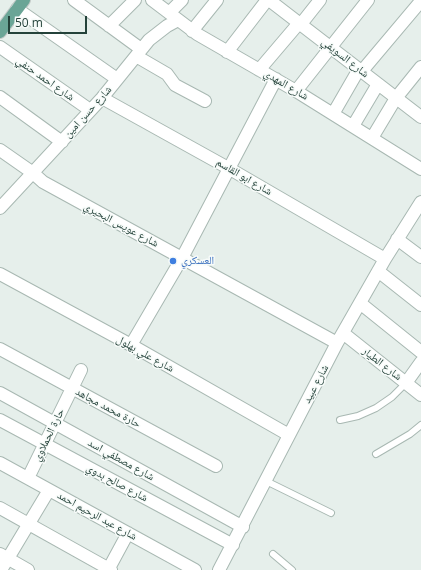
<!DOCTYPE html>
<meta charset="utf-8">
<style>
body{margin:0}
#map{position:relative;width:421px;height:570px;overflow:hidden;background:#e6efeb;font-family:"Open Sans",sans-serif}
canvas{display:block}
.scale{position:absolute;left:8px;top:16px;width:79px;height:18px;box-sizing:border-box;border:2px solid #24423a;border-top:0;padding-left:5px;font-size:12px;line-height:14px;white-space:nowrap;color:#24423a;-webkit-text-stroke:3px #f7fbf9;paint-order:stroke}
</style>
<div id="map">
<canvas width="421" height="570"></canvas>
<div class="scale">50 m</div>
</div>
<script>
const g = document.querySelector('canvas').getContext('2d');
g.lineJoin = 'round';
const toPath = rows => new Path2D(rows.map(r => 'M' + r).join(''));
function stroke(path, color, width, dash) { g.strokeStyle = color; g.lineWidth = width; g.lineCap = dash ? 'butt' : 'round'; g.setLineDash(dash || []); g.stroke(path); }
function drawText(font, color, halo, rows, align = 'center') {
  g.font = font + ' "Open Sans","Noto Naskh Arabic",sans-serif'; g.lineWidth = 3; g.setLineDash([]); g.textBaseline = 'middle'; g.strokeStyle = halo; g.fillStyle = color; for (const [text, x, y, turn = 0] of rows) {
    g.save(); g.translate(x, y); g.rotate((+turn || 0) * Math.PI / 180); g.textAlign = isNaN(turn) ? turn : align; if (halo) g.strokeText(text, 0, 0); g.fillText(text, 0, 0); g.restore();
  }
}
const service = toPath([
 [340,420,358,416,376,408,392,397,406,383],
 [376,454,410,434,421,425],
 [266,481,331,513],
 [273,554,292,570]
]);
const minor = toPath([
 [74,0,141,49],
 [152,0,197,34,296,91,421,169],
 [269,0,421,117],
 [17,9,117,79],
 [169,13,182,0],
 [301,24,320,0],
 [109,26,135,0],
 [192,31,217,0],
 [0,47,90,110],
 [227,52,267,0],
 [136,56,167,74,175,85,205,101],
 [259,70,299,23],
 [362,71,421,1],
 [296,91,368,0],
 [0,97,62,142],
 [102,98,230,169,385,259],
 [333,114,359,69],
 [353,126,378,84],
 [372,138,396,98,421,67],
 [0,150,33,173,43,182,337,343],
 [0,208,102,98,149,40,167,26,178,20],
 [397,239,421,257],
 [378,271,421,305],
 [0,274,131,345,289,435],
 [360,303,421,352],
 [343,333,421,395],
 [131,345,182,258,276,79],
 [0,349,216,466],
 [406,383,421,362],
 [0,393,243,527],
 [0,420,233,545],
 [0,463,195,570],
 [28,478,81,370],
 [0,508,111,570],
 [0,554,28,570],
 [1,570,49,490],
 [108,570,128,533],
 [219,570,337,343,385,259,421,202]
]);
const primary = toPath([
 [0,32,24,0]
]);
const markers = [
 [173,261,4,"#3f7fe0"]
];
const streetNames = [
 ["شارع السويفي",345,58,38],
 ["شارع احمد حنفي",45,79,35],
 ["شارع المهدي",286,85,30],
 ["شارع حسن امين",88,112,-48],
 ["شارع ابو القاسم",244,177,30],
 ["شارع عويس البحيري",121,225,28],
 ["شارع علي بهلول",145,354,29],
 ["شارع الطيار",382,364,38],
 ["شارع عبيد",316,384,-62],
 ["حارة محمد مجاهد",108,408,28],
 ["حارة الحملاوي",49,435,-64],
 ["شارع مصطفي اسد",121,460,29],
 ["شارع صالح بدوي",117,483,28],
 ["شارع عبد الرحيم احمد",97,516,29]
];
const shopNames = [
 ["العسكري",181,261]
];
stroke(service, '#a8b8b2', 8);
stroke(minor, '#a8b8b2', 14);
stroke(primary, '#c2cac8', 14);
stroke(service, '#fff', 6);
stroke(minor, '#fff', 12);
stroke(primary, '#6aa596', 12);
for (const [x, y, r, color] of markers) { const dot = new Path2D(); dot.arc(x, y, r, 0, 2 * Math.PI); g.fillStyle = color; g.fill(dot); stroke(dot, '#f7fbf9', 1.5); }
drawText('11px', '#24423a', '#f7fbf9', streetNames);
drawText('11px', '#366cbe', '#f7fbf9', shopNames, 'left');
</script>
